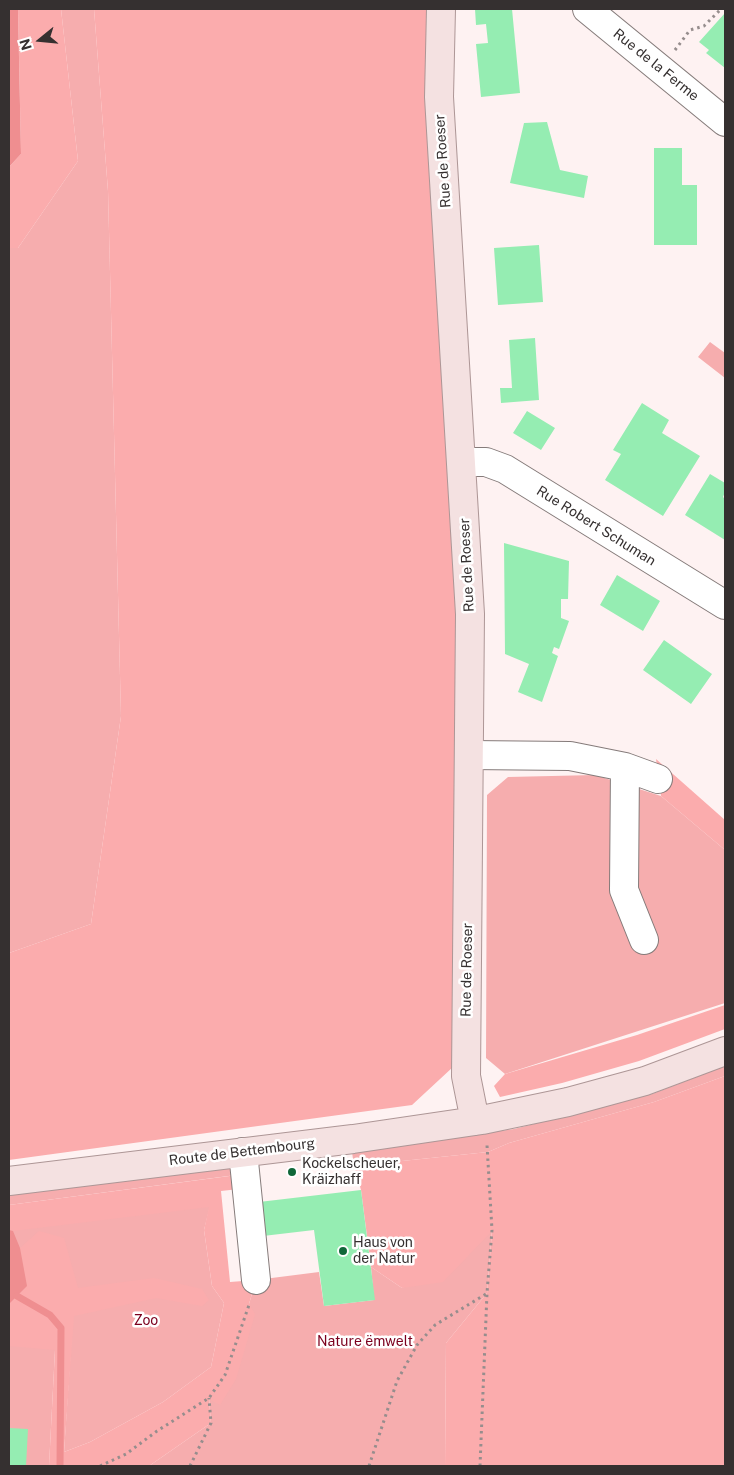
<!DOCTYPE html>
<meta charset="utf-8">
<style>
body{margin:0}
#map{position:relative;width:734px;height:1475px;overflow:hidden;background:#fef2f2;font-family:"Public Sans",sans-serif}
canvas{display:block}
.frame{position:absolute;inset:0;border:10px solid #353030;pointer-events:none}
.north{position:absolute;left:15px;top:15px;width:50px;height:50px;-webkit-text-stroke:4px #fff;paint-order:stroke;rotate:253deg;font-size:14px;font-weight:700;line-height:20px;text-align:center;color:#353030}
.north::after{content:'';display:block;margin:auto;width:18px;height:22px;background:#353030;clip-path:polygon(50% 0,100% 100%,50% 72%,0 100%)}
</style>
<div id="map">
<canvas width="734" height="1475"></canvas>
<div class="frame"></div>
<div class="north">N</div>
</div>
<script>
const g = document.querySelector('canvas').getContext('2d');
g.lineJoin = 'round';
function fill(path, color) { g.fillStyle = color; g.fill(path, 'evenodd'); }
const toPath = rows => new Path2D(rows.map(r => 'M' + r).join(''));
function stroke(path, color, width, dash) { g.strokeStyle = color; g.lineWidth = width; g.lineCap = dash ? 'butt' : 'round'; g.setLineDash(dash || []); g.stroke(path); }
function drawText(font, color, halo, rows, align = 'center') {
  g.font = font + ' "Public Sans",sans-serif'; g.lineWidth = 5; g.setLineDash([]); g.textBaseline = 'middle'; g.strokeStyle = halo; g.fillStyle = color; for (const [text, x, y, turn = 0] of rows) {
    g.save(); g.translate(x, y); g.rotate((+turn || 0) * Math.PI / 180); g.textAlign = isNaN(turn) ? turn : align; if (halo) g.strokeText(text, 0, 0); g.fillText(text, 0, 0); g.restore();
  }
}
const green = toPath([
 [61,9,94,9,108,191,121,716,91,924,9,953,9,248,18,248,78,161],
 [710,342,725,353,725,378,698,357],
 [595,775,661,796,725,850,725,1003,505,1074,486,1058,487,795,508,777],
 [725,1066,725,1076,654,1102,509,1143,488,1152,354,1166,352,1152,514,1129,652,1094],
 [245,1165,236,1175,9,1205,9,1195],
 [210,1206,204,1230,212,1286,224,1303,211,1367,163,1402,90,1442,64,1452,73,1317,55,1350,49,1466,9,1466,9,1230],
 [492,1230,487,1293,446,1343,445,1466,149,1466,211,1423,209,1398,249,1304,256,1280,319,1272,324,1306,374,1300,371,1267,402,1288]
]);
const forest = toPath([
 [18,9,61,9,78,161,18,248,9,248,9,167,21,154],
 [94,9,431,9,428,98,456,613,453,1067,412,1105,9,1160,9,953,91,924,121,716,108,191],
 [656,759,725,820,725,850,661,796],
 [725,1005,725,1029,639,1061,562,1083,500,1097,494,1086,505,1074,637,1035],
 [725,1076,725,1466,445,1466,446,1343,487,1293,492,1231,443,1282,402,1288,371,1267,361,1190,354,1166,488,1152,509,1143,654,1102],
 [237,1175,239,1189,221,1191,230,1282,256,1280,249,1304,255,1314,236,1379,220,1405,209,1399,211,1423,149,1466,49,1466,55,1350,9,1346,9,1304,27,1286,20,1248,39,1231,64,1238,78,1288,154,1278,202,1289,209,1300,202,1306,156,1298,74,1316,64,1452,90,1442,163,1402,211,1367,224,1303,212,1286,204,1230,209,1207,13,1231,9,1230,9,1205]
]);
const water = toPath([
 [9,9,18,9,21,154,9,167],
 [9,1230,13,1231,20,1248,27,1286,9,1304]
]);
const stream = toPath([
 [17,1296,50,1315,61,1328,60,1466]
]);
const building = toPath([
 [475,9,512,9,520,93,481,97,476,44,488,43,486,24,476,25],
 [725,13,725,68,706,53,709,50,699,42],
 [547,122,560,170,588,176,584,198,510,183,524,123],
 [654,148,682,148,682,185,697,185,697,245,654,245],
 [539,245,543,302,498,305,494,248],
 [535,338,539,400,501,403,500,388,512,388,509,340],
 [642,403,669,420,662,433,700,456,663,516,605,480,621,454,613,450],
 [527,411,555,428,541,450,513,433],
 [710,474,725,483,725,492,723,497,725,499,725,540,685,515],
 [504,543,569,561,568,599,561,599,561,618,569,621,559,649,554,647,552,653,558,656,542,702,518,692,529,664,505,654],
 [617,575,660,601,643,631,600,605],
 [664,640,712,674,691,704,643,670],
 [361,1190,375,1300,324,1306,314,1230,263,1236,259,1202],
 [9,1428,28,1429,26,1466,9,1465]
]);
const path = toPath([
 [675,50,690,30,704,26,721,9],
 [100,1466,126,1454,157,1431,209,1398,225,1375,250,1302],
 [190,1466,211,1423,209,1398],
 [369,1466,397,1381,417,1345,435,1325,486,1294],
 [480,1466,487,1293,492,1230,487,1145]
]);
const minor = toPath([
 [587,9,725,122],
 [462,462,486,462,505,469,725,605],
 [470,755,570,756,625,767,658,779],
 [625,767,624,890,644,940],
 [243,1152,256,1280]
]);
const major = toPath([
 [441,9,439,97,470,614,466,1076,475,1121],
 [9,1181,353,1139,482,1120,568,1102,645,1081,725,1051]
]);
const markers = [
 [292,1172,5,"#106739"],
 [343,1251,5,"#106739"]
];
const streetNames = [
 ["Rue de la Ferme",656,65,39],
 ["Rue de Roeser",443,161,-94],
 ["Rue Robert Schuman",596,526,32],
 ["Rue de Roeser",467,565,-93],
 ["Rue de Roeser",467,970,-89],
 ["Route de Bettembourg",242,1152,-7]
];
const poiNames = [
 ["Kockelscheuer,",302,1164],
 ["Kräizhaff",302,1180],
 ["Haus von",353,1243],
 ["der Natur",353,1259]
];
const parkNames = [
 ["Zoo",146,1321],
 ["Nature ëmwelt",365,1342]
];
fill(green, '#f6adae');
fill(forest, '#fbacad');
fill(water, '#ef8e90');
stroke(stream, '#ef8e90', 7);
fill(building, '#95edb2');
stroke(minor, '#857b7a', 30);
stroke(major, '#ad9696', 30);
stroke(path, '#968d8d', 3, [2.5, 4]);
stroke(minor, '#fff', 28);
stroke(major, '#f4e1e1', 28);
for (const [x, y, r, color] of markers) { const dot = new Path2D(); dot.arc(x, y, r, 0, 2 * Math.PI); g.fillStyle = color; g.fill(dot); stroke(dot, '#fff', 2); }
drawText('14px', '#353030', '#fff', streetNames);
drawText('14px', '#353030', '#fff', poiNames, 'left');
drawText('14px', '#7b001e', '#fff', parkNames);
</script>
